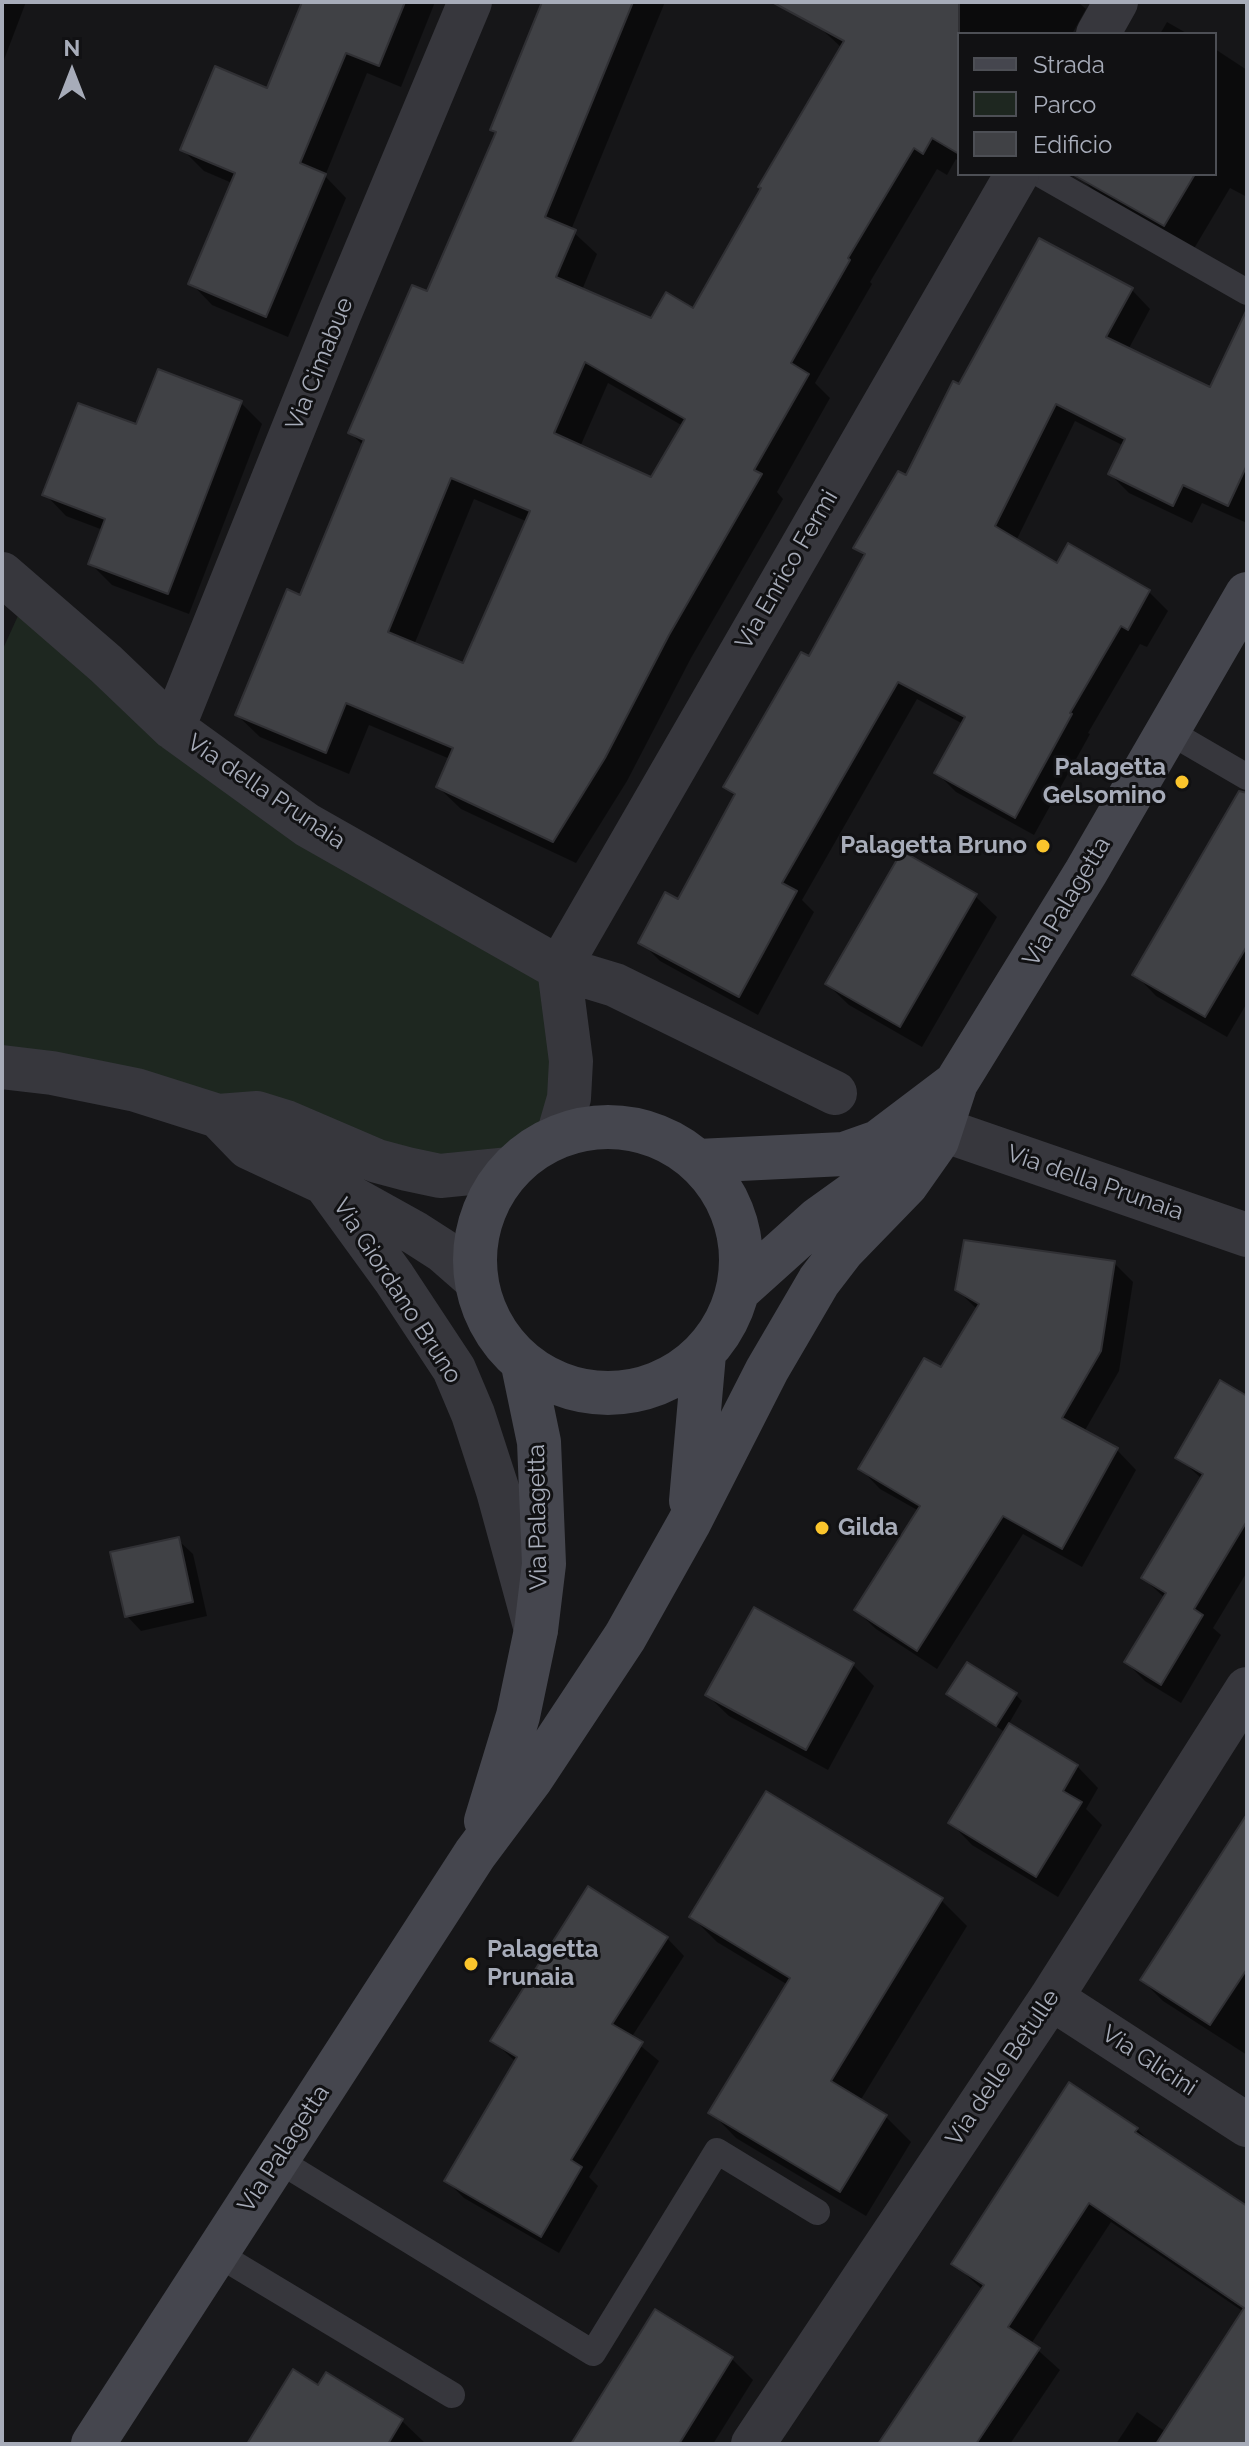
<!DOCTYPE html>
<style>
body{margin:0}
#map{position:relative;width:1249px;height:2446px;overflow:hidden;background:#161618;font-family:Raleway,sans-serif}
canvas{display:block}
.frame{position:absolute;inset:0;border:4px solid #a7acb9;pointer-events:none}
.legend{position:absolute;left:957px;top:32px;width:260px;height:144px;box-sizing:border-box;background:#111113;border:2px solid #4d4f55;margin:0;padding:10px 14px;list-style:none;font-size:24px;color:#a7acb9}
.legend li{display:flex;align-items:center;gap:16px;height:40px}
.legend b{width:40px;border:2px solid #4d4f55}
.north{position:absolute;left:32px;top:32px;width:80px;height:80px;-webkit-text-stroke:6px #111113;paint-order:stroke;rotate:0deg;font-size:22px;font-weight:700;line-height:32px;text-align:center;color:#a7acb9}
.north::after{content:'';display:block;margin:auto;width:28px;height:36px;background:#a7acb9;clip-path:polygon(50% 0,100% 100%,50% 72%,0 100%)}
</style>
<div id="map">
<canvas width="1249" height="2446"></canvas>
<div class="frame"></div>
<ul class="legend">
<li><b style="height:10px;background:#45464e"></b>Strada</li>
<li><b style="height:22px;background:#1e2720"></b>Parco</li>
<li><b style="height:22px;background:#404145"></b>Edificio</li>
</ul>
<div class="north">N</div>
</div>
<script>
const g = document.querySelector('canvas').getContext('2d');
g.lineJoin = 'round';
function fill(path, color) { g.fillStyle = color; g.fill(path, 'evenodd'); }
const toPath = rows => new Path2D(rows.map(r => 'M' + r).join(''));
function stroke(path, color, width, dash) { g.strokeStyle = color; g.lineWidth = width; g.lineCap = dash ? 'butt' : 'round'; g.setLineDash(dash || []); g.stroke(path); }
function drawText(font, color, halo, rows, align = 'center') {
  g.font = font + ' Raleway,sans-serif'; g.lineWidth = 6; g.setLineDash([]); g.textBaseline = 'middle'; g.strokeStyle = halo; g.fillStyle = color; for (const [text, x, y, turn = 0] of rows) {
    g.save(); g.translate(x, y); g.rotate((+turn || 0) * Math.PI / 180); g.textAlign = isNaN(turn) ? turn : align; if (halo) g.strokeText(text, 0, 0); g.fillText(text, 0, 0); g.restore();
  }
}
const green = toPath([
 [27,596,106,664,559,968,558,1136,533,1150,510,1169,2,1067,2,651]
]);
const shadow = toPath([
 [2,2,26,2,2,65],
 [304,2,435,2,401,87,367,73,325,176,346,198,288,337,212,305,191,283,232,183,204,171,183,150,269,90],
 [544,2,665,2,571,230,597,254,582,290,652,321,694,310,842,48,816,24,828,2,1078,2,1086,9,1072,34,959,34,959,162,956,159,947,175,937,169,870,282,872,284,815,383,830,398,777,492,783,499,691,658,627,781,576,863,461,809,438,787,450,759,369,725,349,774,260,737,237,715,301,597,364,446,350,433,428,294,497,134,492,129],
 [608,383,683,426,652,480,580,447],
 [474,499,528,522,464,666,414,645],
 [1167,22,1188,34,1160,34],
 [1215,49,1247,70,1247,197,1230,188,1192,252,1105,202,1078,175,1215,174],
 [1132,290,1150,309,1128,350,1211,390,1247,370,1247,523,1202,503,1192,523,1129,493,1110,474,1124,446,1075,421,1016,541,1058,565,1069,546,1149,592,1168,611,1147,647,1140,644,1088,733,1090,734,1034,835,956,792,937,773,963,724,917,699,802,900,814,912,758,1015,660,961,641,942,679,902,735,797,726,787,810,659,865,557,856,548,907,478,960,387],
 [241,403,262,424,189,614,112,585,90,563,103,530,66,516,45,494,137,427],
 [1247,832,1247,1003,1227,1037,1156,996,1135,974],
 [975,896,997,917,922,1047,849,1005,827,984],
 [1114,1263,1133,1282,1119,1371,1084,1432,1117,1450,1136,1470,1082,1567,1023,1534,937,1669,876,1629,856,1610,919,1511,880,1489,861,1469,942,1370,978,1310,957,1290],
 [1247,1398,1247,1572,1213,1628,1221,1635,1181,1703,1145,1681,1126,1662,1165,1598,1143,1578,1202,1479,1178,1457],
 [178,1540,193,1554,207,1616,141,1631,127,1616],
 [852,1664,874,1686,828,1770,729,1716,707,1695],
 [949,1694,1015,1694,1022,1701,1008,1725,1077,1766,1098,1788,1086,1809,1102,1825,1058,1897,972,1845,951,1823,1006,1733],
 [1247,1818,1247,2055,1163,2001,1142,1980],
 [941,1900,967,1926,860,2101,886,2117,911,2142,866,2216,736,2138,711,2112,788,1985,717,1942,692,1917],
 [667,1938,684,1956,631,2038,659,2061,589,2177,598,2186,559,2253,464,2198,446,2180,516,2062,492,2040],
 [1137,2129,1157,2149,1247,2208,1247,2444,1116,2444,1137,2412,1166,2432,1244,2312,1111,2222,1031,2344,1060,2370,1010,2444,880,2444,983,2290,953,2263],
 [731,2358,753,2380,713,2444,574,2444],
 [319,2387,402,2421,424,2442,250,2444]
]);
const building = toPath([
 [302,2,405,2,379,66,346,53,300,163,326,174,266,317,188,284,235,173,180,150,215,66,267,88,302,2],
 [542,2,633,2,545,217,576,230,556,277,651,318,666,292,693,308,761,188,758,187,844,41,772,2,959,2,959,154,932,138,923,154,914,148,848,258,850,260,791,363,809,374,754,470,762,474,669,635,605,758,553,842,436,787,453,748,346,703,326,753,235,715,287,589,300,595,364,440,348,433,412,285,427,291,496,132,490,130,542,2],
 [585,362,685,419,651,477,554,433,585,362],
 [451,478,530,511,463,663,388,632,451,478],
 [1072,174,1195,174,1164,226,1072,174],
 [1039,238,1133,288,1106,337,1210,387,1247,309,1247,465,1228,506,1183,485,1173,506,1108,474,1125,439,1056,404,995,526,1057,563,1068,543,1150,590,1128,630,1121,626,1070,713,1072,714,1015,818,934,773,965,717,898,682,782,883,797,891,739,997,638,943,665,892,678,899,735,794,723,787,801,652,809,656,865,554,853,548,898,471,906,475,953,381,959,384,1039,238],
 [158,369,242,401,168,594,88,564,105,519,42,495,78,403,136,424,158,369],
 [1239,791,1247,793,1247,946,1205,1017,1132,975,1239,791],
 [902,851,977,894,900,1027,825,984,902,851],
 [964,1240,1115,1261,1101,1351,1062,1418,1118,1448,1062,1549,1003,1516,917,1651,854,1610,920,1506,858,1469,924,1358,941,1367,979,1304,955,1290,964,1240],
 [1220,1380,1247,1396,1247,1521,1194,1609,1203,1615,1161,1685,1124,1662,1166,1593,1141,1578,1203,1474,1175,1458,1220,1380],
 [179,1537,193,1602,125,1617,110,1552,179,1537],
 [754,1607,854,1663,806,1750,705,1695,754,1607],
 [967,1662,1017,1693,996,1726,946,1694,967,1662],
 [1009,1723,1078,1765,1063,1791,1082,1802,1036,1877,948,1823,1009,1723],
 [766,1791,943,1898,831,2081,887,2115,840,2192,708,2113,790,1978,689,1917,766,1791],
 [1247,1814,1247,1969,1210,2025,1140,1980,1247,1814],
 [588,1886,668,1937,612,2024,643,2042,571,2160,582,2167,541,2237,444,2181,517,2057,490,2041,588,1886],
 [1069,2082,1138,2128,1135,2132,1247,2206,1247,2444,1156,2444,1244,2308,1089,2203,1008,2327,1040,2348,976,2444,878,2444,984,2285,951,2264,1069,2082],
 [655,2309,733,2357,679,2444,571,2444,655,2309],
 [293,2369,318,2385,326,2372,403,2419,388,2444,247,2444,293,2369]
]);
const lane = toPath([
 [1040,174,1247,292],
 [1168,731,1247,777],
 [278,2160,593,2353,717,2151,817,2212],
 [216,2253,452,2395]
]);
const street = toPath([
 [1098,34,1116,2],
 [2,574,106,664,173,728,307,825,559,968,615,985,835,1093],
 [173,728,339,315,470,2],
 [559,968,1017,174],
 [2,1067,52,1073,136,1090,218,1116,257,1113,286,1122,377,1161,407,1169,440,1176,510,1169],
 [218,1116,248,1147,325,1183,415,1233,443,1251,475,1279],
 [943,1130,1247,1235],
 [558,1136,569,1098,571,1061,559,968],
 [325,1183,394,1278,454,1369,473,1414,498,1491,536,1630],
 [1051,1998,1247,2125],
 [753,2444,1051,1998,1247,1689]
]);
const secondary = toPath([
 '475 1260a133 133 0 1 1 266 0a133 133 0 1 1-266 0Z',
 [698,1161,844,1154,878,1142,956,1083],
 [739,1290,818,1219,857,1191,910,1164],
 [691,1501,704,1354],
 [486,1821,518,1716,536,1630,544,1564,539,1442,523,1365],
 [93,2444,475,1854,531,1779,625,1637,689,1523,767,1370,819,1281,842,1251,906,1185,937,1141,956,1083,1086,872,1247,594]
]);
const markers = [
 [1182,782,8,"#fbc52c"],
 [1043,846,8,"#fbc52c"],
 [822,1528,8,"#fbc52c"],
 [471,1964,8,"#fbc52c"]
];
const streetNames = [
 ["Via Cimabue",320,364,-68],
 ["Via Enrico Fermi",787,570,-60],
 ["Via della Prunaia",266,792,34],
 ["Via Palagetta",1067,902,-59],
 ["Via della Prunaia",1095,1183,19],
 ["Via Giordano Bruno",397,1291,57],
 ["Via Palagetta",538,1517,-91],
 ["Via Glicini",1149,2061,33],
 ["Via delle Betulle",1003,2068,-56],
 ["Via Palagetta",284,2149,-57]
];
const poiNames = [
 ["Palagetta",1166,768],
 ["Gelsomino",1166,796],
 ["Palagetta Bruno",1027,846],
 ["Gilda",838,1528,"left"],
 ["Palagetta",487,1950,"left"],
 ["Prunaia",487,1978,"left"]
];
fill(green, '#1e2720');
fill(shadow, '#0007');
fill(building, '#404145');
stroke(building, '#303034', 2);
stroke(lane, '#37373d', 26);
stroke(street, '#37373d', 44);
stroke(secondary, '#45464e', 44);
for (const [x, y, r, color] of markers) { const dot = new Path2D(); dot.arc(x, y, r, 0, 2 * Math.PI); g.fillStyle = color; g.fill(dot); stroke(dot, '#111113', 3); }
drawText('24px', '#a7acb9', '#111113', streetNames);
drawText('bold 24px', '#a7acb9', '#111113', poiNames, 'right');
</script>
